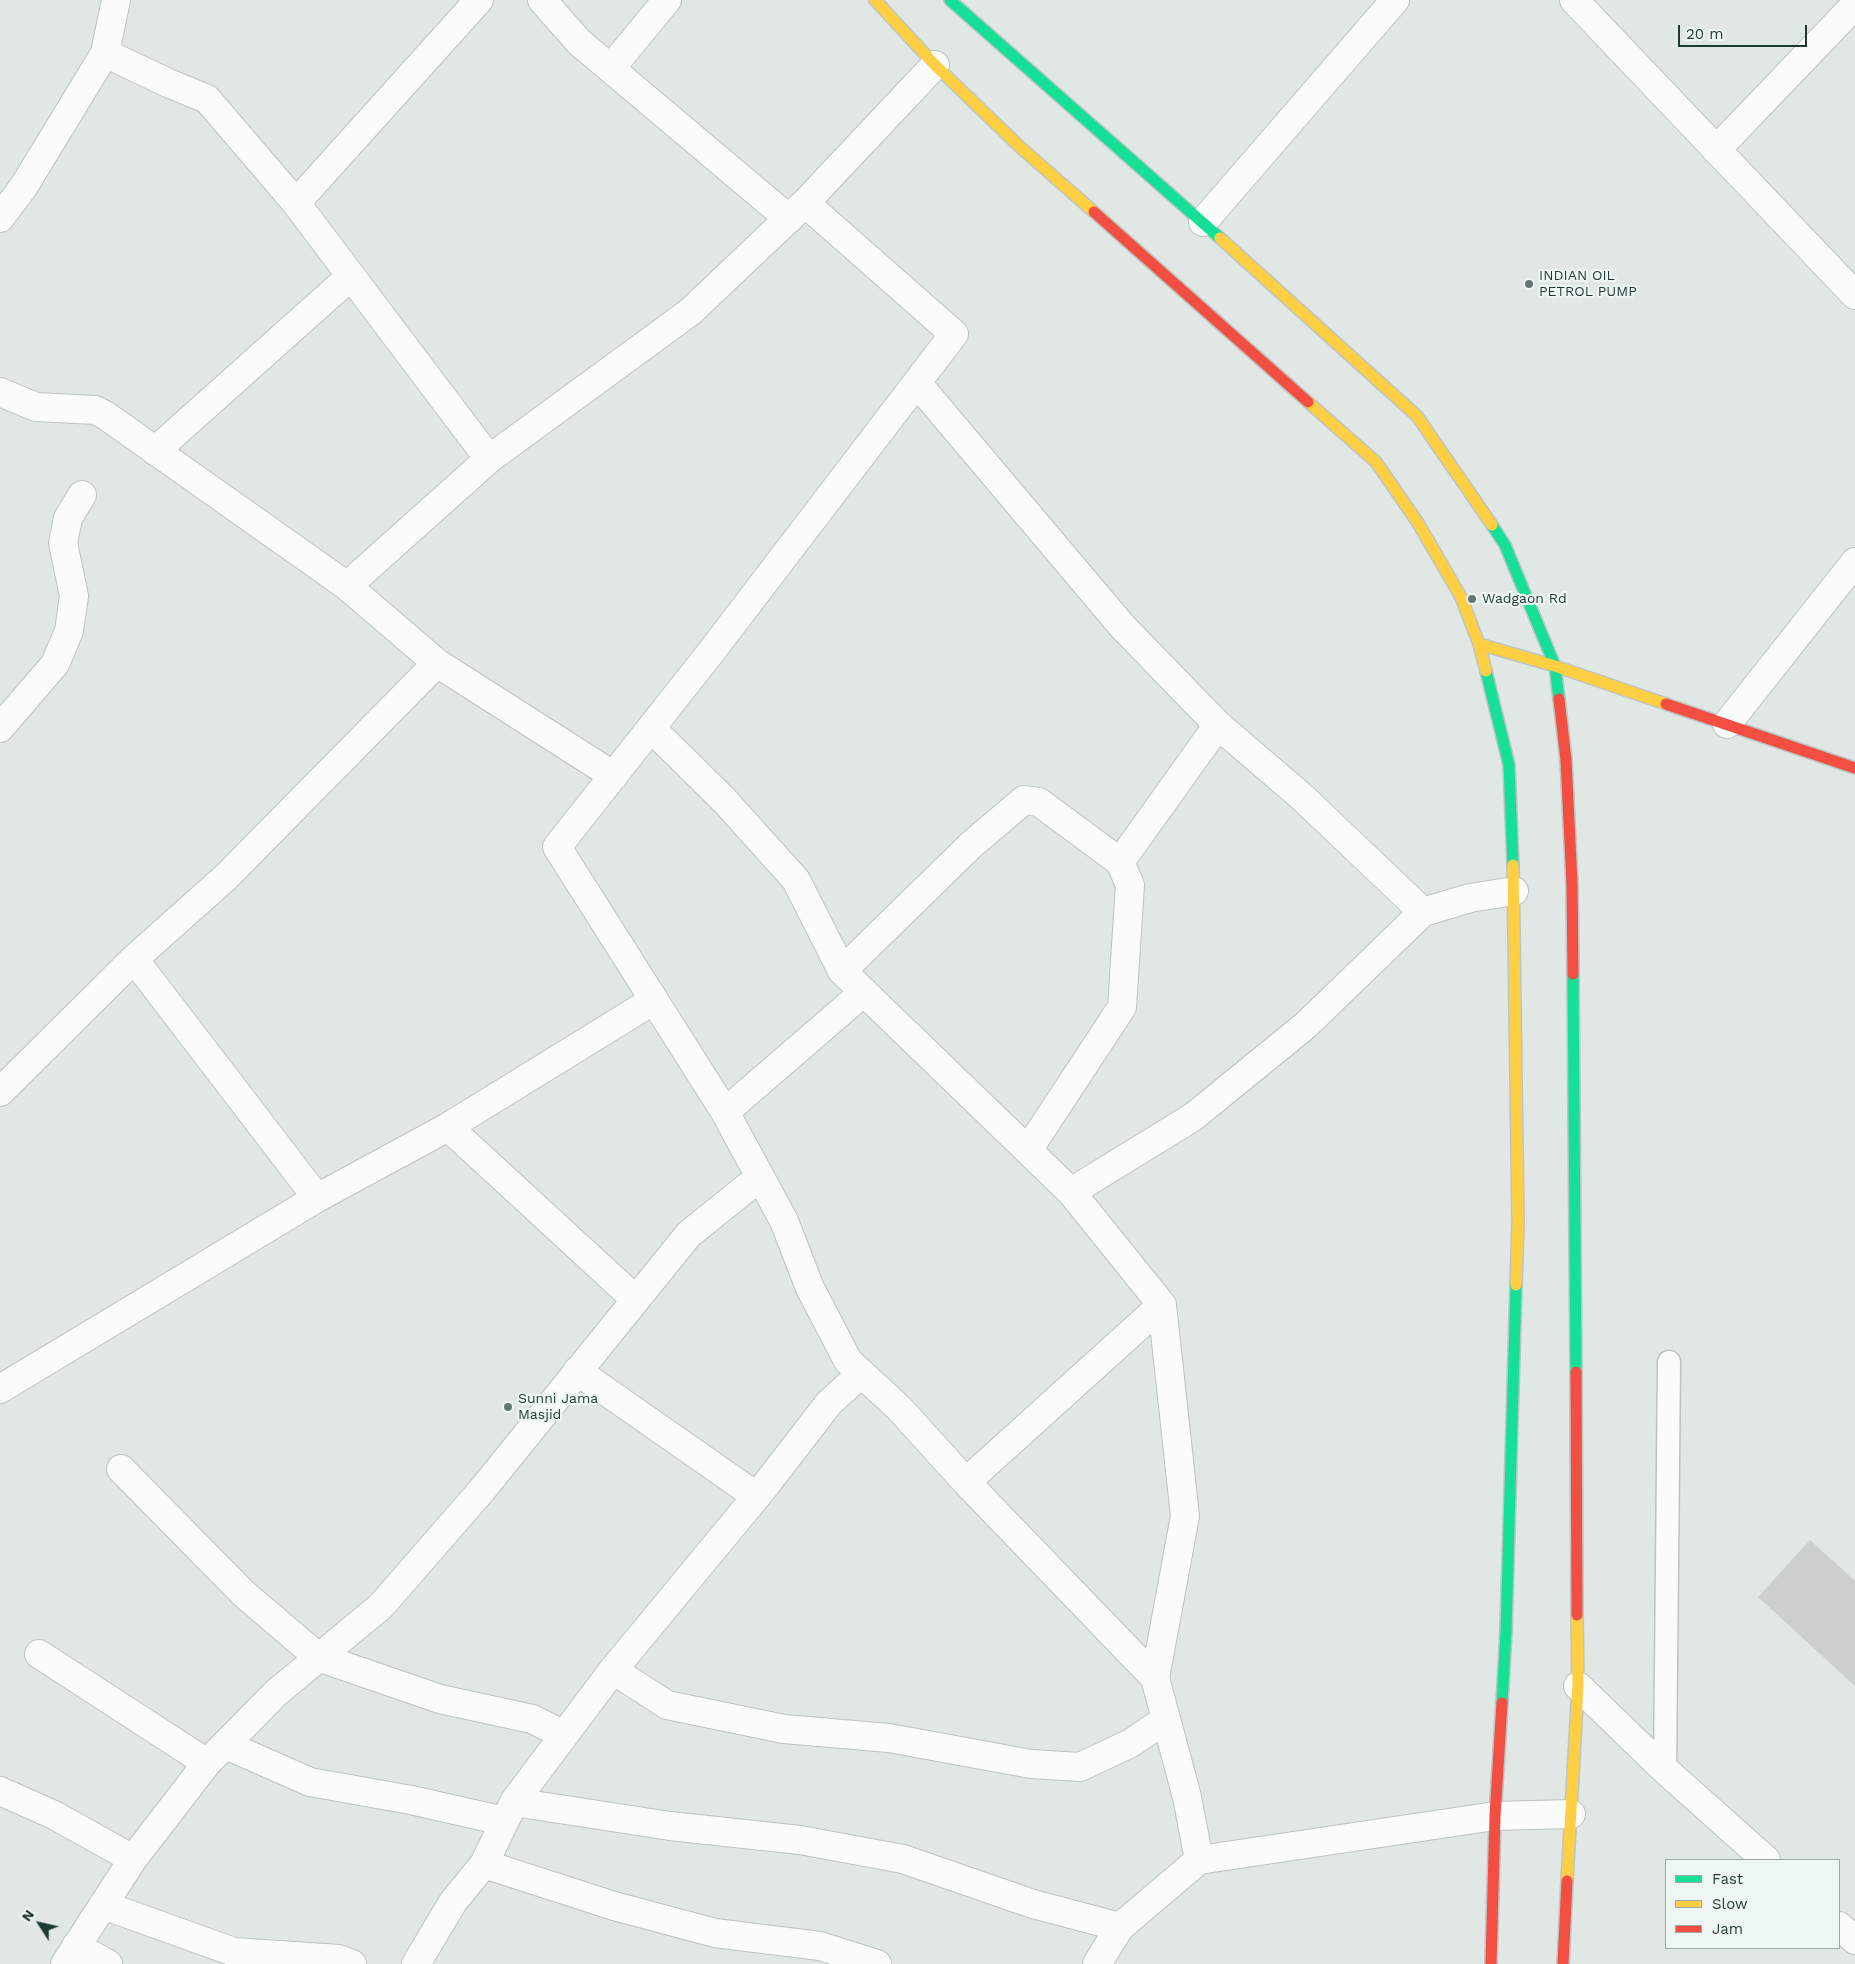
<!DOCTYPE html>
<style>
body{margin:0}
#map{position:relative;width:1855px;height:1964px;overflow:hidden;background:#e0e7e5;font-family:"Work Sans",sans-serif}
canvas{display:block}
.legend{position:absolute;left:1665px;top:1859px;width:175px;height:90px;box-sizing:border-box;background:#eef6f3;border:1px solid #9baaa7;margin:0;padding:6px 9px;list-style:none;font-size:15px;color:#1f3935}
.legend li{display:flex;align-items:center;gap:10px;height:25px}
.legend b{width:25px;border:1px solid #9baaa7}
.north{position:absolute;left:15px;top:1899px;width:50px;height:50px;-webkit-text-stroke:4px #eef6f3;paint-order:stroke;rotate:305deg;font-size:14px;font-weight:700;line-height:20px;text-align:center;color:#1f3935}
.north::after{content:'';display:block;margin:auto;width:18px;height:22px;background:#1f3935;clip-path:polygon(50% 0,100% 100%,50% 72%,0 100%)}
.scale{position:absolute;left:1678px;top:25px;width:129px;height:22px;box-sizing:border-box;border:2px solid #1f3935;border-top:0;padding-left:6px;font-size:15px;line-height:18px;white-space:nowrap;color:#1f3935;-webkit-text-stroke:4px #eef6f3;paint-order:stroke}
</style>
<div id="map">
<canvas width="1855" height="1964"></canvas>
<ul class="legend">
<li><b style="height:6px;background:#16e098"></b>Fast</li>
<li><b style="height:6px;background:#ffcf43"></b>Slow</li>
<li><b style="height:6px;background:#f24e42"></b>Jam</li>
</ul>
<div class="north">N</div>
<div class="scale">20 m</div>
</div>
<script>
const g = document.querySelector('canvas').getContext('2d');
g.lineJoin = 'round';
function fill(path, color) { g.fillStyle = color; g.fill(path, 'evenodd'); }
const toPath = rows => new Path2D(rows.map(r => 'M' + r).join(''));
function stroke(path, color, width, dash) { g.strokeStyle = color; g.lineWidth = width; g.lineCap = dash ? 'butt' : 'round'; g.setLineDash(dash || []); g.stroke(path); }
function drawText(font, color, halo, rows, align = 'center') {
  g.font = font + ' "Work Sans",sans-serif'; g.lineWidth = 4.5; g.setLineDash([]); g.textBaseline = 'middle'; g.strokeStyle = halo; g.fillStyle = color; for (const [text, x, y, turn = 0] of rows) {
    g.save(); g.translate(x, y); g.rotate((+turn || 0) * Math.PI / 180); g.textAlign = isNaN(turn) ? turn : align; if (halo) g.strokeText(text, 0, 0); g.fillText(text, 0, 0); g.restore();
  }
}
const building = toPath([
 [1810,1540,1855,1581,1855,1686,1758,1597]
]);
const lane = toPath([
 [1665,1770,1669,1362]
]);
const street = toPath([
 [542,0,579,42,789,219],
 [1574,0,1855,295],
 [105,53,168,83,207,99,296,203,489,459],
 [611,68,667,0],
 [1716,150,1855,5],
 [296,203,479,0],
 [805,203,954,334,711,652,557,847,725,1112,784,1221,810,1288,848,1361,899,1408,966,1482,1155,1678],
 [0,218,24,186,105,53,116,0],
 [1203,222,1395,0],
 [917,383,1122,626,1218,725,1302,797,1423,912],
 [0,392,36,407,95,410,105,415,347,586,437,663,614,776],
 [155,451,351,276],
 [347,586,489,459,690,312,805,203,935,65],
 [1727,724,1855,562],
 [0,728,55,664,69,631,74,596,63,543,68,518,82,495],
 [651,728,724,800,796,880,842,971,1071,1192,1162,1305,1185,1516,1155,1678,1187,1797,1199,1860],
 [134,959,317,1198],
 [842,971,971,845,1024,800,1039,802,1120,862],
 [0,1092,134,959,226,877,437,663],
 [725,1112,864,992],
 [448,1127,635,1299],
 [1028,1150,1122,1007,1130,885,1120,862,1218,725],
 [1071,1192,1193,1117,1306,1025,1423,912,1470,898,1514,891],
 [577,1371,756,1496],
 [0,1389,317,1198,448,1127,654,1000],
 [121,1469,244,1594,318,1657,440,1699,532,1719,564,1735],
 [966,1482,1162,1305],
 [39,1654,207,1763],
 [613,1670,667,1705,784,1729,889,1738,1031,1764,1080,1767,1131,1743,1166,1719],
 [1578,1686,1665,1770,1766,1860],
 [226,1745,310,1782,411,1800,504,1821],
 [0,1791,54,1815,133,1859],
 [514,1802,670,1826,800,1840,903,1859,1033,1904,1120,1927],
 [484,1864,614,1906,715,1933,820,1946,877,1964],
 [103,1905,234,1952,339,1959,352,1964],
 [1839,1926,1855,1940],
 [76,1946,108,1964],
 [65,1964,133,1859,207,1763,276,1693,381,1606,482,1490,689,1234,760,1177],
 [416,1964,453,1902,484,1864,514,1802,613,1670,765,1486,829,1403,861,1374],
 [1097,1964,1120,1927,1199,1860,1495,1816,1571,1814]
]);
const fast = toPath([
 [950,0,1220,238],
 [1492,525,1505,545,1555,666,1559,699],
 [1486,671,1509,765,1513,865],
 [1573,974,1576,1372],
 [1502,1703,1506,1631,1516,1285]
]);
const slow = toPath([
 [875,0,935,65,1020,147,1094,212],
 [1220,238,1417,416,1492,525],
 [1308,402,1376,462,1418,523,1461,597,1479,644,1486,671],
 [1479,644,1555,666,1666,704],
 [1513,865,1518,1222,1516,1285],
 [1567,1881,1578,1686,1577,1615]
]);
const jam = toPath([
 [1094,212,1308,402],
 [1559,699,1566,760,1572,884,1573,974],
 [1666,704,1855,768],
 [1576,1372,1577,1615],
 [1491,1964,1495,1816,1502,1703],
 [1563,1964,1567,1881]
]);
const markers = [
 [1529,284,5,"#637673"],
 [1472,599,5,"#637673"],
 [508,1407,5,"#637673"]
];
const poiNames = [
 ["INDIAN OIL",1539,276],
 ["PETROL PUMP",1539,292],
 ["Wadgaon Rd",1482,599],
 ["Sunni Jama",518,1399],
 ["Masjid",518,1415]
];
fill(building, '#cbd0cf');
stroke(lane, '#bdc3c2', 25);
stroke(street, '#bdc3c2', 30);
stroke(fast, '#bcc5c2', 14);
stroke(slow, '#bcc5c2', 14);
stroke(jam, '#bcc5c2', 14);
stroke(lane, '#fafbfb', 22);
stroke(street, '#fafbfb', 28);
stroke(fast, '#16e098', 11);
stroke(slow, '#ffcf43', 11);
stroke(jam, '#f24e42', 11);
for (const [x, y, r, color] of markers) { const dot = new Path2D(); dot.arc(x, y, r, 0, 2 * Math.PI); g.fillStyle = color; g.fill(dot); stroke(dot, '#eef6f3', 2); }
drawText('14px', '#1f3935', '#eef6f3', poiNames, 'left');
</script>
